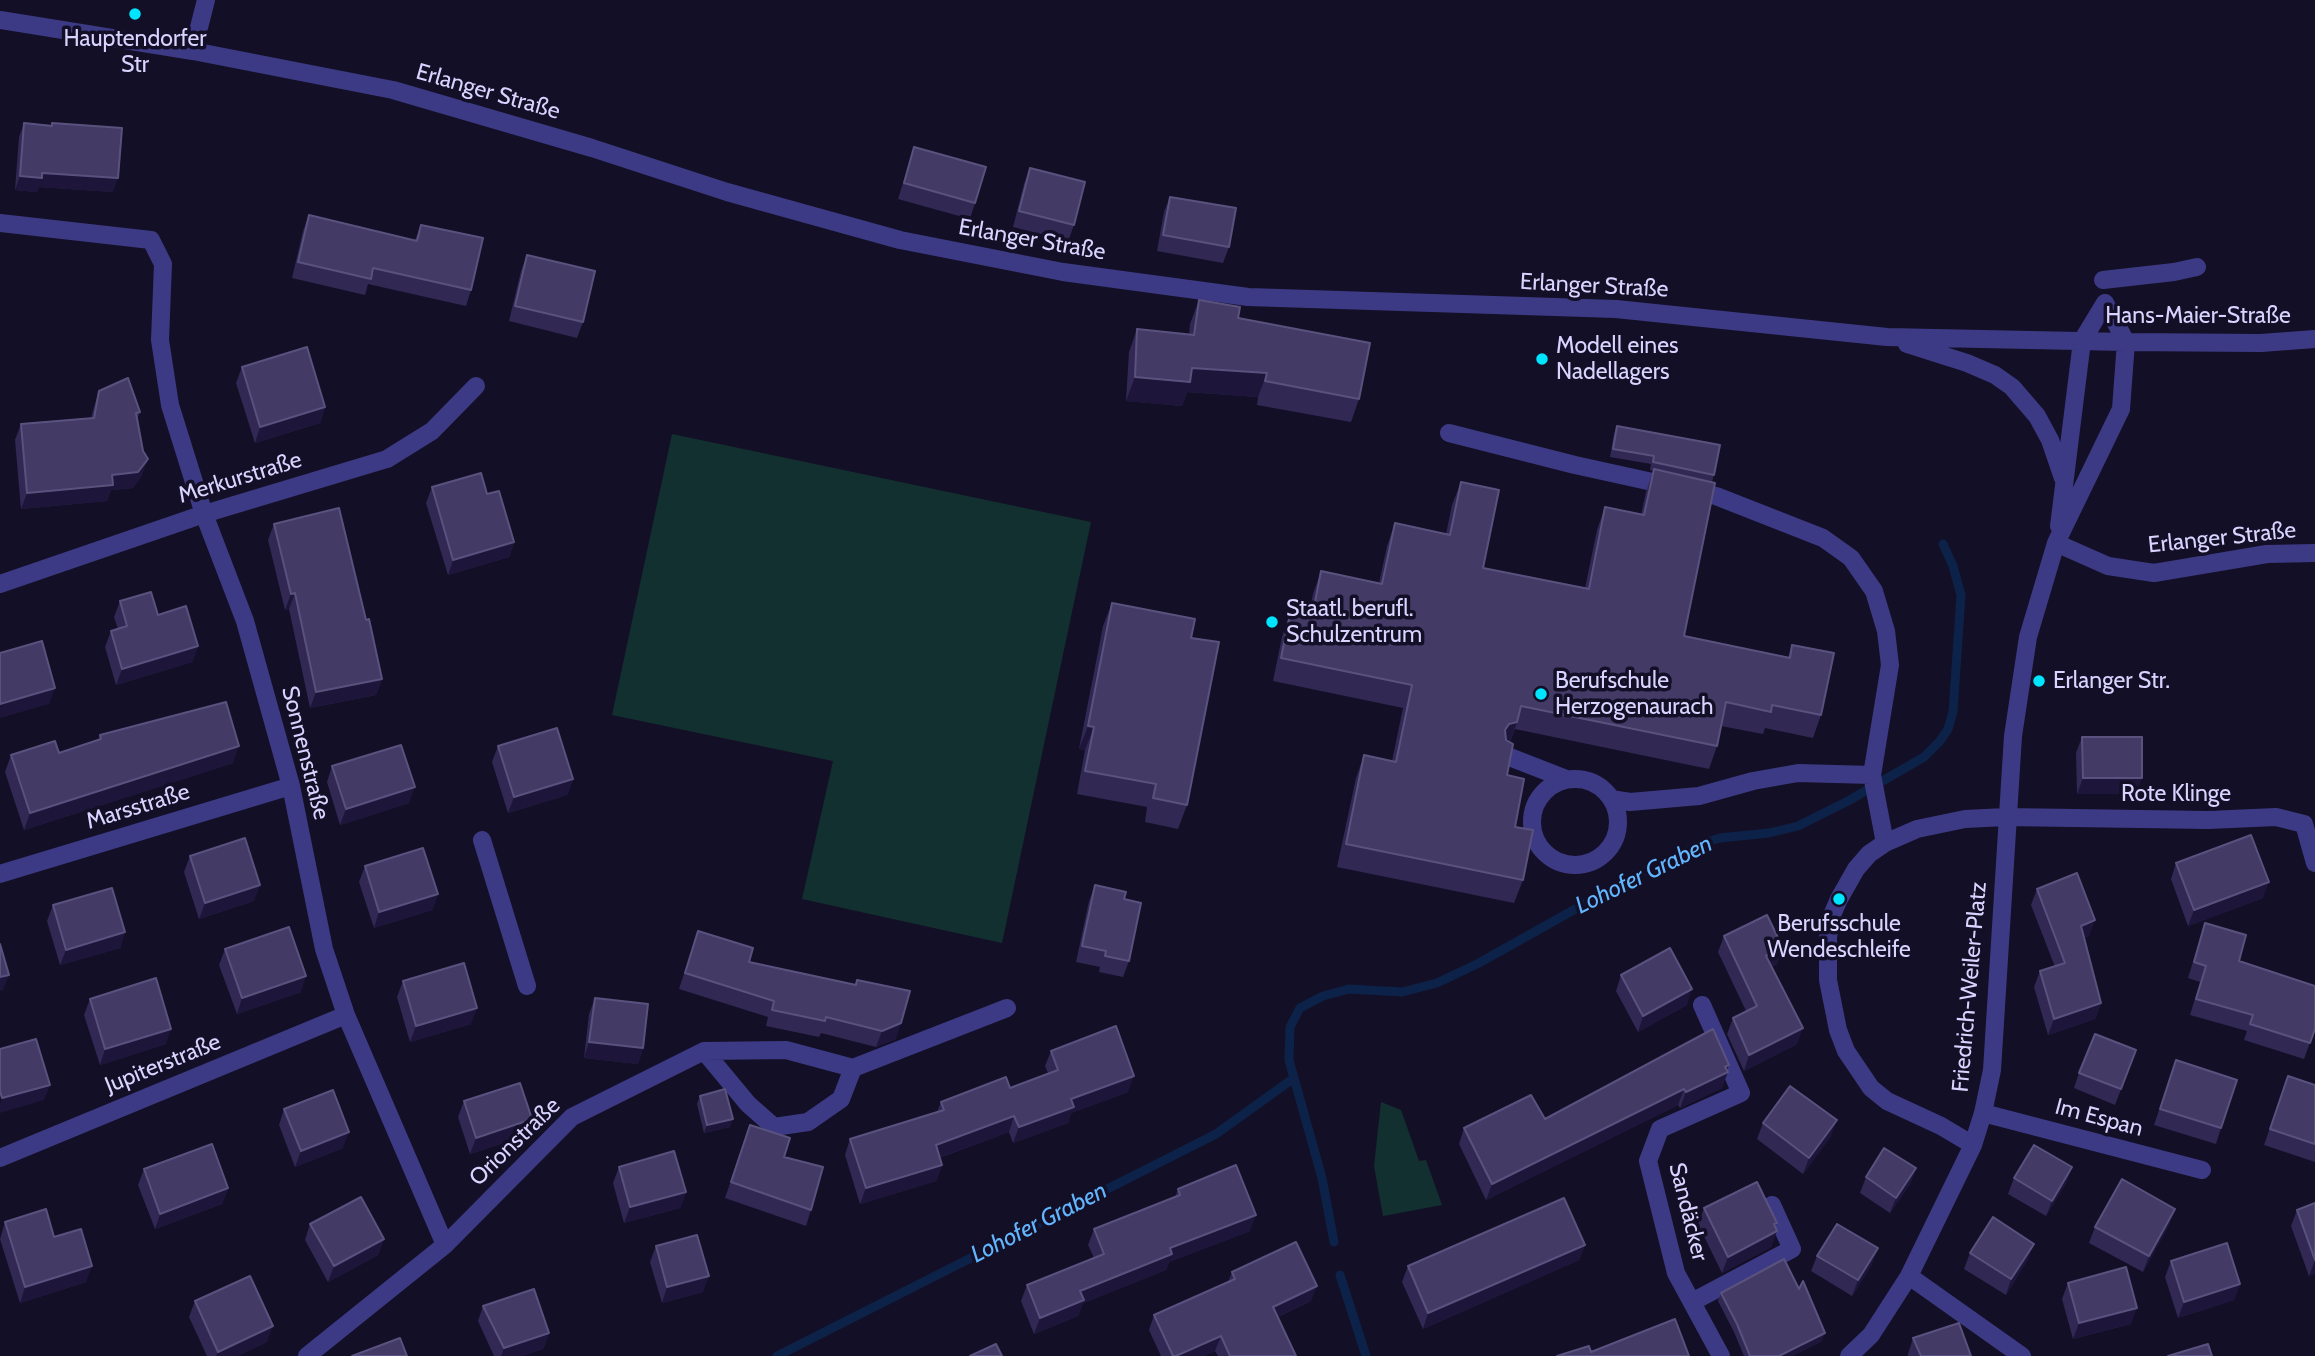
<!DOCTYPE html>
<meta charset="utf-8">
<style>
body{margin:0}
canvas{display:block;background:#130f26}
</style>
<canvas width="2315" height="1356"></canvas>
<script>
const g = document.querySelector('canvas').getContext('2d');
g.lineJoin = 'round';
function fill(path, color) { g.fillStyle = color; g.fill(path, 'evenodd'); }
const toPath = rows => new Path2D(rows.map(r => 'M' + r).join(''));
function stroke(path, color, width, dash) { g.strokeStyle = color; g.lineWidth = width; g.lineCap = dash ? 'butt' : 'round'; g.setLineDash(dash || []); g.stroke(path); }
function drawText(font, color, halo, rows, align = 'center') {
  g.font = font + ' Cabin,sans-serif'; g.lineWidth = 7; g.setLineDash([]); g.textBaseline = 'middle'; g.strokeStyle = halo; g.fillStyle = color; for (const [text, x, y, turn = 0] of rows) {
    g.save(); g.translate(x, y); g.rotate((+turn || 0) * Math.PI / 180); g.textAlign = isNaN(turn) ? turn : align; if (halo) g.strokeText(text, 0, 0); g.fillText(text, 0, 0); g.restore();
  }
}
const green = toPath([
 [672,434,1091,522,1002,943,802,899,833,761,612,715],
 [1381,1102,1401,1110,1419,1161,1426,1160,1442,1205,1383,1216,1374,1166]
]);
const stream = toPath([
 [1334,1242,1322,1178,1289,1060,1290,1027,1300,1008,1323,996,1349,989,1402,992,1437,983,1479,963,1636,875,1704,843,1720,838,1769,833,1798,826,1848,801,1924,757,1940,741,1948,729,1953,712,1961,595,1953,566,1943,544],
 [1340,1275,1366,1356],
 [777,1356,1216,1134,1294,1078]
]);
const minor = toPath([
 [0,20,193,51,393,90,592,148,727,192,900,240,1063,272,1248,297,1616,309,1887,337,2126,342,2261,343,2315,339],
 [193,51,206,0],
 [0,223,151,240,163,264,160,340,170,405,204,514,245,621,291,786,324,949,346,1015,445,1245,307,1356],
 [2103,280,2174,272,2197,267],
 [2105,303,2126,342],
 [1907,344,1967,363,1995,375,2012,387,2037,416,2050,440,2063,478],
 [1449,433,1575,465,1716,496,1823,538,1851,558,1874,591,1886,631,1890,665,1872,775,1885,843],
 [2059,526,2082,341,2105,303],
 [2056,543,2108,566,2154,573,2267,554,2315,553],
 [0,584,204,514,387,459,432,431,476,386],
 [1507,756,1566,779],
 '1532 822a43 43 0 1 1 86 0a43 43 0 1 1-86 0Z',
 [1611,799,1630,802,1699,796,1753,781,1798,773,1872,775],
 [482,840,527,986],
 [0,874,291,786],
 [1702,1005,1741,1093,1660,1129,1648,1161,1676,1273,1721,1356],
 [704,1051,748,1104,774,1127,808,1122,841,1099,853,1068],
 [1983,1113,2202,1170],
 [1973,1145,1941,1126,1887,1101,1871,1088,1846,1051,1838,1030,1828,980,1828,937,1832,915,1839,899,1856,869,1869,854,1885,843,1917,829,1965,819,2006,817,2208,820,2276,817,2304,824,2315,863],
 [0,1158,346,1015],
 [445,1245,572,1117,704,1051,786,1050,853,1068,1007,1008],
 [1909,1276,2022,1356],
 [1692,1302,1792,1249,1772,1205],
 [1849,1356,1871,1335,1909,1276,1973,1145,1983,1113,1992,1070,2013,736,2028,637,2056,543,2121,409,2126,342]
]);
const wall = toPath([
 [24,123,51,125,52,123,113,192,39,187,37,192,15,190,19,137],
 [914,147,975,203,970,219,898,199],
 [1030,168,1074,225,1068,241,1013,227,1024,184],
 [1170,197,1229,247,1223,263,1157,251,1164,212],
 [309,215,415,240,421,225,471,290,466,306,368,284,365,295,292,278,303,231],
 [527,255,583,322,577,338,509,321,521,271],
 [1199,300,1238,318,1359,399,1351,422,1257,405,1258,397,1187,392,1182,406,1126,401,1129,352,1137,329,1189,335,1190,324],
 [242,367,325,407,320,423,255,443,236,383],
 [99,391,140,412,137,419,142,475,133,488,111,490,107,501,21,509,15,440,21,424,91,418,94,407],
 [1617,426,1714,475,1712,482,1684,636,1788,657,1792,645,1821,715,1813,738,1765,728,1763,734,1721,726,1717,746,1709,769,1515,729,1510,742,1507,775,1523,880,1514,903,1337,867,1356,778,1364,755,1392,761,1403,708,1273,681,1282,637,1290,614,1308,618,1313,594,1321,571,1379,583,1387,546,1395,523,1446,534,1452,505,1461,482,1483,568,1585,588,1597,530,1605,507,1641,515,1646,492,1653,471,1650,470,1651,464,1610,457,1614,434],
 [432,487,487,494,514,542,509,557,448,575,426,503],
 [274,524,366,620,382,679,376,695,310,708,289,609,285,610,268,540],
 [120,601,158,615,198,646,192,662,116,685,105,647,111,631,118,629,114,617],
 [1112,603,1191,638,1187,805,1178,829,1145,822,1147,807,1077,794,1085,750,1079,749,1103,626],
 [100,735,233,763,24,830,5,772,11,755,59,753,98,740],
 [2082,737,2136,794,2077,794,2076,753],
 [498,746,573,779,567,795,508,813,492,762],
 [332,766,409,803,340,825,327,782],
 [190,856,254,901,199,919,184,872],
 [2176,863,2263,898,2188,926,2171,879],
 [365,866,438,894,432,910,374,928,359,882],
 [1095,885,1124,899,1129,961,1123,977,1099,972,1100,967,1076,962,1089,901],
 [2037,889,2089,936,2084,938,2101,1003,2095,1019,2048,1035,2034,987,2040,971,2055,967,2031,905],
 [53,905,125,932,120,948,60,965,47,921],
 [2205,923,2239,961,2315,1029,2304,1059,2244,1040,2247,1031,2190,1015,2200,982,2188,978],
 [698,931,749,962,855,985,857,980,896,1039,876,1047,821,1033,819,1037,766,1026,768,1017,679,989],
 [1724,936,1777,964,1771,967,1797,1044,1744,1071,1727,1034,1733,1018,1746,1011,1718,952],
 [225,949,301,992,237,1014,219,965],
 [1621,975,1687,1005,1638,1032,1616,991],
 [403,981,471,1024,410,1042,397,997],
 [595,998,643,1048,638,1064,584,1058,589,1014],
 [90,999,166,1044,100,1065,84,1015],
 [2136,1050,2115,1105,2074,1088,2079,1073],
 [1051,1051,1128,1092,1071,1113,1068,1123,1013,1143,1009,1132,939,1158,942,1165,936,1181,860,1204,845,1155,850,1139,937,1112,941,1102,1010,1088,1048,1073,1045,1066],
 [2176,1060,2221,1128,2216,1144,2154,1125],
 [1727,1070,1722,1088,1680,1108,1678,1105,1486,1200,1459,1144,1464,1128,1545,1119],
 [2288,1076,2315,1085,2315,1162,2264,1145],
 [700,1096,730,1127,704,1133,697,1104],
 [464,1101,532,1119,527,1135,470,1154,458,1117],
 [284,1109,343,1148,295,1167,279,1125],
 [1763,1123,1831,1136,1803,1174,1757,1139],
 [750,1125,784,1157,811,1210,806,1226,725,1198],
 [619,1167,686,1192,680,1208,624,1223,613,1183],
 [2072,1167,2066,1183,2046,1216,2008,1194,2014,1178],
 [1916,1168,1910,1184,1890,1213,1860,1193,1866,1177],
 [144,1169,228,1188,222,1204,155,1229,138,1185],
 [1178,1189,1250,1231,1169,1262,1166,1270,1083,1303,1078,1316,1034,1334,1021,1301,1027,1285,1094,1258,1088,1245,1094,1229,1175,1197],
 [2315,1203,2315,1273,2309,1276,2291,1226,2297,1210],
 [1704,1208,1775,1227,1777,1231,1771,1247,1722,1273,1698,1224],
 [5,1222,54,1237,86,1282,20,1303,0,1239],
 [310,1224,384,1239,378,1255,328,1282,305,1240],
 [2169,1225,2143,1272,2089,1243,2095,1227],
 [1585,1245,1579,1260,1423,1329,1402,1282,1408,1266],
 [656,1246,703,1292,662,1303,650,1262],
 [1970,1253,2028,1259,2006,1295,1964,1269],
 [1817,1256,1872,1264,1852,1296,1811,1271],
 [2171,1261,2240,1284,2234,1300,2178,1318,2165,1277],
 [1232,1272,1311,1301,1278,1317,1296,1356,1218,1356,1215,1351,1204,1356,1161,1356,1149,1330,1154,1315,1228,1282],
 [2068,1283,2131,1324,2073,1339,2062,1299],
 [1721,1293,1822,1341,1792,1356,1744,1356,1734,1332,1718,1301],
 [195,1301,267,1342,237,1356,207,1356,189,1317],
 [483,1306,549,1333,543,1349,522,1356,494,1356,478,1321],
 [1913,1338,1971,1356,1908,1356,1908,1354]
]);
const shadedWall = toPath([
 [42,173,118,178,113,192,39,187,37,192,15,190,20,176],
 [1192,368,1267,373,1258,397,1187,392,1182,406,1126,401,1135,377],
 [325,407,320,423,255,443,260,427],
 [148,459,142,475,133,488,111,490,107,501,21,509,27,493,112,475],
 [514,542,509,557,448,575,453,560],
 [295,593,289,609,285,610,291,594],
 [198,646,192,662,116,685,122,669],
 [382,679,376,695,310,708,316,692],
 [55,688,49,704,0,718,0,704],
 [1517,722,1509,745,1496,753,1505,730,1509,724],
 [1088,726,1094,727,1085,750,1079,749],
 [239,746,233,763,24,830,30,813],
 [2083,778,2142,778,2136,794,2077,794],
 [573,779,567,795,508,813,514,797],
 [415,787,409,803,340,825,346,809],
 [2269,882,2263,898,2188,926,2194,910],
 [260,885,254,901,199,919,205,903],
 [438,894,432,910,374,928,379,912],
 [2095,920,2089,936,2075,942,2081,926],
 [125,932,120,948,60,965,66,950],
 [1783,948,1777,964,1760,972,1766,956],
 [9,975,3,990,0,991,0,977],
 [306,976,301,992,237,1014,242,998],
 [1692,989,1687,1005,1638,1032,1643,1016],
 [2101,1003,2095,1019,2048,1035,2054,1019],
 [477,1008,471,1024,410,1042,416,1026],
 [901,1023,896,1039,876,1047,882,1031],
 [1803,1028,1797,1044,1744,1071,1749,1055],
 [171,1029,166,1044,100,1065,105,1049],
 [589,1042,643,1048,638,1064,584,1058],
 [1729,1065,1726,1073,1728,1072,1722,1088,1680,1108,1686,1092],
 [1134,1076,1128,1092,1071,1113,1068,1123,1013,1143,1019,1127,1071,1099],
 [50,1085,44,1100,0,1113,0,1104,2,1098],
 [1684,1089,1678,1105,1486,1200,1492,1184],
 [1014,1116,1009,1132,930,1161,936,1145],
 [532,1119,527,1135,470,1154,476,1138],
 [733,1119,730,1127,704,1133,707,1125],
 [1837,1120,1831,1136,1803,1174,1809,1158],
 [349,1132,343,1148,295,1167,301,1151],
 [942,1165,936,1181,860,1204,866,1188],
 [2072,1167,2066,1183,2046,1216,2052,1201],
 [1916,1168,1910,1184,1890,1213,1896,1198],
 [228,1188,222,1204,155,1229,160,1214],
 [686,1192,680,1208,624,1223,630,1207],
 [2175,1209,2169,1225,2143,1272,2149,1256],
 [1256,1215,1250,1231,1169,1262,1166,1270,1083,1303,1078,1316,1034,1334,1040,1318,1080,1291,1170,1248],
 [1777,1223,1773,1233,1777,1231,1771,1247,1722,1273,1728,1257],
 [384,1239,378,1255,328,1282,334,1266],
 [2034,1244,2028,1259,2006,1295,2011,1279],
 [1585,1245,1579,1260,1423,1329,1428,1313],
 [1878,1248,1872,1264,1852,1296,1858,1280],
 [2315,1260,2315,1273,2309,1276],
 [92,1266,86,1282,20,1303,25,1287],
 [709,1276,703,1292,662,1303,667,1287],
 [2240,1284,2234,1300,2178,1318,2184,1302],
 [1317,1286,1311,1301,1267,1322,1273,1307],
 [2137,1308,2131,1324,2073,1339,2079,1323],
 [273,1326,267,1342,237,1356,216,1356,218,1352],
 [549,1333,543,1349,522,1356,501,1356,504,1348],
 [1825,1333,1822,1341,1792,1356,1779,1356],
 [1221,1336,1215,1351,1204,1356,1176,1356]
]);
const building = toPath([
 [24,123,52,126,52,123,122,128,118,178,42,173,42,178,20,176,24,123],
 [914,147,986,167,975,203,904,183,914,147],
 [1030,168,1085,182,1074,225,1019,211,1030,168],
 [1170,197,1236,208,1229,247,1163,235,1170,197],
 [309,215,417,241,421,225,483,238,471,290,373,268,371,279,298,262,309,215],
 [527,255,595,271,583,322,515,306,527,255],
 [1199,300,1240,307,1238,318,1370,343,1359,399,1265,381,1267,373,1192,368,1190,382,1135,377,1137,329,1194,335,1199,300],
 [307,347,325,407,260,427,242,367,307,347],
 [128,378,140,412,136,413,143,451,148,459,138,472,112,475,113,485,27,493,21,424,94,418,99,391,128,378],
 [1617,426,1720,445,1714,475,1653,462,1654,456,1613,449,1617,426],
 [1654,469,1715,483,1684,636,1790,658,1792,645,1834,653,1821,715,1772,705,1771,712,1726,702,1717,746,1521,706,1517,722,1509,724,1505,730,1506,740,1513,744,1507,775,1524,779,1515,827,1533,830,1523,880,1346,844,1364,755,1396,762,1412,685,1281,658,1290,614,1312,618,1321,571,1382,584,1395,523,1450,535,1461,482,1499,490,1483,568,1589,589,1605,507,1644,515,1654,469],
 [481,473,487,494,499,491,514,542,453,560,432,487,481,473],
 [339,508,366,620,369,619,382,679,316,692,295,593,291,594,274,524,339,508],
 [151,592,158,615,186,606,198,646,122,669,111,631,127,626,120,601,151,592],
 [1112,603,1195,619,1191,638,1219,642,1187,805,1153,798,1156,784,1085,771,1094,727,1088,726,1112,603],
 [42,641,55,688,0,704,0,653,42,641],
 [226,702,239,746,30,813,11,755,55,741,59,753,101,739,100,735,226,702],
 [557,728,573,779,514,797,498,746,557,728],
 [2082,737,2142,737,2142,778,2083,778,2082,737],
 [401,745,415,787,346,809,332,766,401,745],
 [2251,835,2269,882,2194,910,2176,863,2251,835],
 [245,838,260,885,205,903,190,856,245,838],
 [423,848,438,894,379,912,365,866,423,848],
 [2077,873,2095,920,2081,926,2101,1003,2054,1019,2040,971,2065,963,2037,889,2077,873],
 [1095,885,1126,892,1124,899,1141,903,1129,961,1105,956,1106,951,1082,946,1095,885],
 [112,888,125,932,66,950,53,905,112,888],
 [1767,915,1783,948,1766,956,1803,1028,1749,1055,1733,1018,1757,1006,1724,936,1767,915],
 [2205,923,2246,935,2239,961,2315,986,2315,1029,2310,1043,2250,1024,2253,1015,2196,999,2206,966,2194,962,2205,923],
 [289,927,306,976,242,998,225,949,289,927],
 [698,931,753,948,749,962,856,985,857,980,910,991,901,1023,882,1031,826,1017,825,1021,772,1010,774,1001,685,973,698,931],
 [0,944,9,975,0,977,0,944],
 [1670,948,1692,989,1643,1016,1621,975,1670,948],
 [464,963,477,1008,416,1026,403,981,464,963],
 [156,978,171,1029,105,1049,90,999,156,978],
 [595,998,648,1004,643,1048,589,1042,595,998],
 [1116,1026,1134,1076,1071,1099,1074,1107,1019,1127,1014,1116,936,1145,942,1165,866,1188,850,1139,944,1110,941,1102,1006,1077,1010,1088,1058,1070,1051,1051,1116,1026],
 [1713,1029,1729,1065,1725,1067,1728,1072,1686,1092,1684,1089,1492,1184,1464,1128,1531,1095,1545,1119,1713,1029],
 [2095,1034,2136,1050,2121,1089,2079,1073,2095,1034],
 [36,1039,50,1085,2,1098,0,1091,0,1049,36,1039],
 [2176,1060,2237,1080,2221,1128,2160,1109,2176,1060],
 [2288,1076,2315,1085,2315,1144,2270,1129,2288,1076],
 [520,1083,532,1119,476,1138,464,1101,520,1083],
 [1790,1086,1837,1120,1809,1158,1763,1123,1790,1086],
 [725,1089,733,1119,707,1125,700,1096,725,1089],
 [333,1090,349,1132,301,1151,284,1109,333,1090],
 [750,1125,790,1138,784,1157,823,1167,811,1210,731,1182,750,1125],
 [212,1144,228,1188,160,1214,144,1169,212,1144],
 [2034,1145,2072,1167,2052,1201,2014,1178,2034,1145],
 [1884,1148,1916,1168,1896,1198,1866,1177,1884,1148],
 [674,1151,686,1192,630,1207,619,1167,674,1151],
 [1236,1165,1256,1215,1170,1248,1172,1254,1080,1291,1084,1300,1040,1318,1027,1285,1104,1254,1094,1229,1180,1195,1178,1189,1236,1165],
 [2122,1179,2175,1209,2149,1256,2095,1227,2122,1179],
 [1757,1182,1777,1223,1774,1224,1777,1231,1728,1257,1704,1208,1757,1182],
 [361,1197,384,1239,334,1266,310,1224,361,1197],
 [1564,1198,1585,1245,1428,1313,1408,1266,1564,1198],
 [2315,1203,2315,1260,2297,1210,2315,1203],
 [46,1209,54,1237,81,1229,92,1266,25,1287,5,1222,46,1209],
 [1993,1217,2034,1244,2011,1279,1970,1253,1993,1217],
 [1837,1224,1878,1248,1858,1280,1817,1256,1837,1224],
 [697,1235,709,1276,667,1287,656,1246,697,1235],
 [1296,1242,1317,1286,1273,1307,1296,1356,1230,1356,1221,1336,1176,1356,1173,1356,1154,1315,1235,1279,1232,1272,1296,1242],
 [2227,1243,2240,1284,2184,1302,2171,1261,2227,1243],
 [1784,1259,1799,1289,1803,1281,1825,1333,1779,1356,1750,1356,1737,1324,1721,1293,1784,1259],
 [2126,1267,2137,1308,2079,1323,2068,1283,2126,1267],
 [250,1276,273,1326,218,1352,195,1301,250,1276],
 [534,1289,549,1333,504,1348,483,1306,534,1289],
 [1675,1319,1689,1356,1557,1356,1589,1346,1591,1352,1675,1319],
 [1959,1323,1971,1356,1921,1356,1913,1338,1959,1323],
 [400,1338,407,1356,352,1356,400,1338],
 [996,1344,1002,1356,970,1356,996,1344],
 [2208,1344,2212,1356,2168,1356,2208,1344]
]);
const markers = [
 [135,14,7,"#00e5ff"],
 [1542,359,7,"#00e5ff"],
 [1272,622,7,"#00e5ff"],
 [2039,681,7,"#00e5ff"],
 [1541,694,7,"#00e5ff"],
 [1839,899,7,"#00e5ff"]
];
const poiNames = [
 ["Hauptendorfer",135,39,"center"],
 ["Str",135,65,"center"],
 ["Modell eines",1556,346],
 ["Nadellagers",1556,372],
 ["Staatl. berufl.",1286,609],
 ["Schulzentrum",1286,635],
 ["Berufschule",1555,681],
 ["Herzogenaurach",1555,707],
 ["Erlanger Str.",2053,681],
 ["Berufsschule",1839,924,"center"],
 ["Wendeschleife",1839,950,"center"]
];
const streetNames = [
 ["Erlanger Straße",488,92,16],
 ["Erlanger Straße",1032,240,10],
 ["Erlanger Straße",1594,286,3],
 ["Hans-Maier-Straße",2198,316],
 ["Merkurstraße",240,478,-17],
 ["Erlanger Straße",2222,538,-6],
 ["Sonnenstraße",305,753,76],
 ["Rote Klinge",2176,794],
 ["Marsstraße",138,807,-17],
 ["Friedrich-Weiler-Platz",1970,987,-85],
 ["Jupiterstraße",163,1064,-22],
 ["Im Espan",2099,1118,15],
 ["Orionstraße",515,1142,-44],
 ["Sandäcker",1688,1212,76]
];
const waterNames = [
 ["Lohofer Graben",1644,875,-26],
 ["Lohofer Graben",1039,1223,-27]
];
fill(green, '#12302f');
stroke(stream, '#0c2248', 9);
stroke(minor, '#3d3a85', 18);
fill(wall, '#312854');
fill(shadedWall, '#1d163a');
fill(building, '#433a66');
stroke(building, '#5a527e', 2);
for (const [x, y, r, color] of markers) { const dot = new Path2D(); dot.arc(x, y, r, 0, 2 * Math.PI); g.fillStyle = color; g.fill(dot); stroke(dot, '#130f26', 2.5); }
drawText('23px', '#d9d4ff', '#130f26', poiNames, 'left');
drawText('23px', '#d9d4ff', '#130f26', streetNames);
drawText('italic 24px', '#62b6ff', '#130f26', waterNames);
</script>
